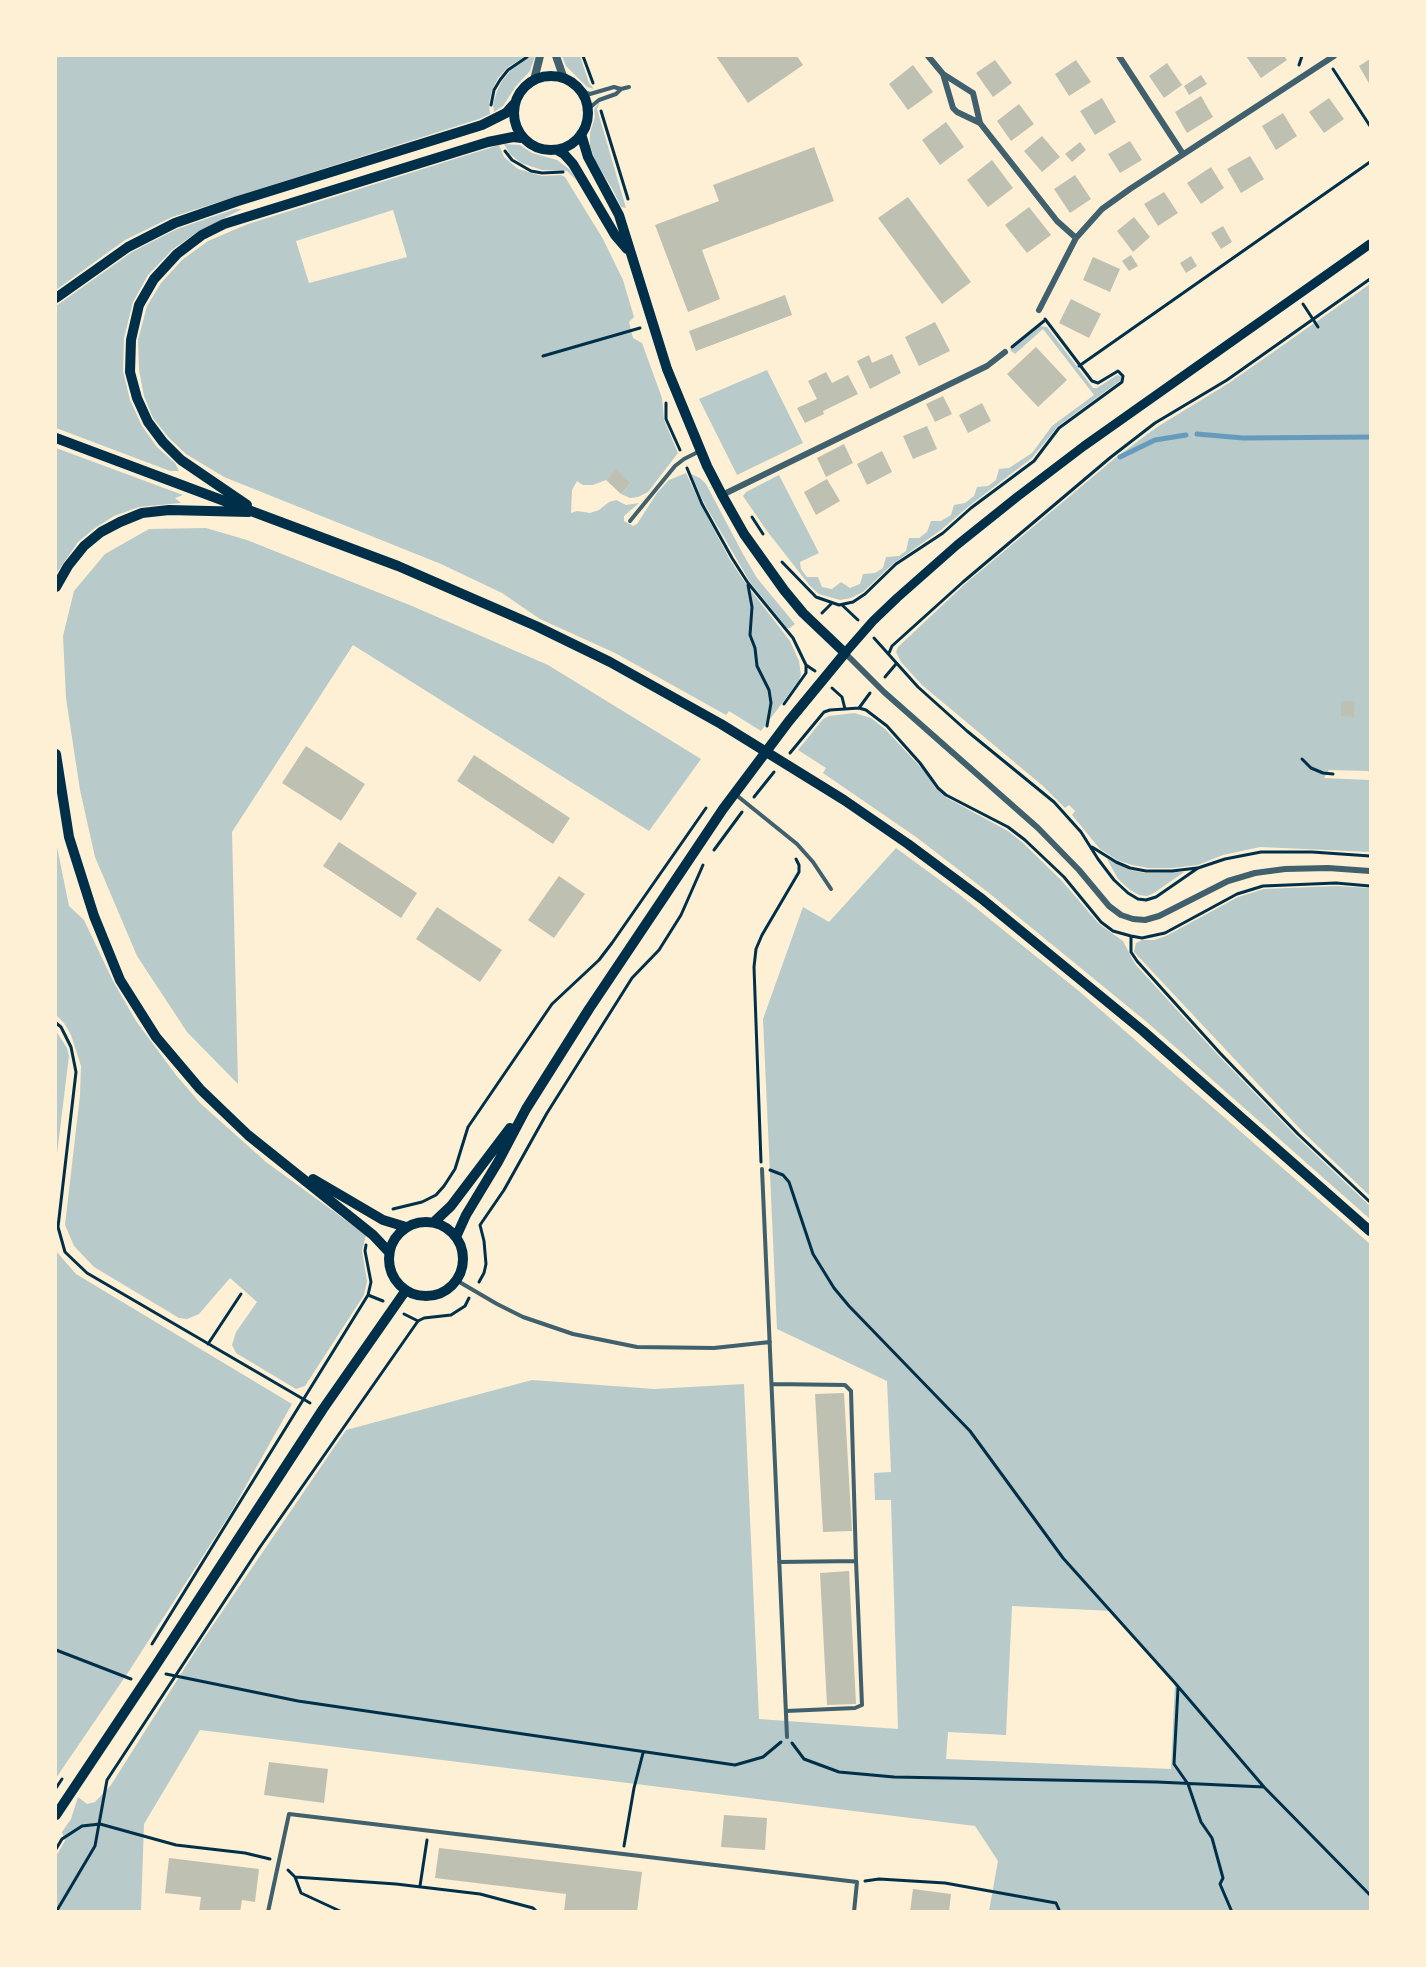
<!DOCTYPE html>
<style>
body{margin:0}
#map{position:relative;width:1426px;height:1967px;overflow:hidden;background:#fdf0d5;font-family:Mulish,sans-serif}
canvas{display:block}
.frame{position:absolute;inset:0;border:57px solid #fdf0d5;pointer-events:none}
</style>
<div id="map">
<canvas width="1426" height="1967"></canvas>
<div class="frame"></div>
</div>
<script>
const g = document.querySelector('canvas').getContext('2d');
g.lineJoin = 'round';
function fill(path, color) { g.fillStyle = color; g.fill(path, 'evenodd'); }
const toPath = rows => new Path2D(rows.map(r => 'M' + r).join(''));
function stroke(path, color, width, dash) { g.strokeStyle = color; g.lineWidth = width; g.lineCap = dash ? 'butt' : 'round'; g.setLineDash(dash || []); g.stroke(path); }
const green = toPath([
 [56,56,525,56,507,68,498,78,492,90,489,103,490,114,479,119,172,217,125,240,56,290],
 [530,56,535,56,530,71,516,86,503,106,494,112,493,104,497,91,502,81,510,71],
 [562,56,580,56,589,83,594,89,587,87,566,66],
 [600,102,597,109,626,208,621,207,614,192,595,160,590,146,590,133,595,117,594,109],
 [504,144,520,145,532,153,557,160,569,169,577,181,567,171,542,170,521,163,510,154],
 [499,145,504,157,518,169,542,176,561,175,565,177,603,239,623,280,634,317,629,322,633,338,642,343,662,398,664,420,678,453,648,492,638,497,630,498,621,494,631,483,616,470,606,480,593,485,583,485,577,481,572,490,571,513,577,511,590,513,599,510,609,502,616,500,626,505,639,503,624,516,624,521,633,526,637,524,657,493,669,480,686,473,701,505,730,560,746,584,790,641,799,661,801,675,798,682,761,731,729,711,726,715,615,653,540,619,502,593,441,564,224,477,186,454,169,438,153,418,144,396,139,370,138,340,147,306,161,283,182,260,208,241,248,224],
 [393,210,407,257,309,283,296,241],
 [235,209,242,209,199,231,173,249,148,275,133,302,124,338,123,371,130,400,142,426,157,447,175,463,179,471,170,471,56,428,56,306,132,252,177,229],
 [1370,284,1370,773,1368,771,1329,770,1324,778,1370,780,1370,852,1260,847,1223,855,1198,865,1173,868,1148,868,1132,865,1117,860,1100,849,1072,815,1075,811,1069,805,1065,808,1043,786,922,685,901,662,896,652,898,647,965,584,1114,459,1157,427,1229,383],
 [1040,326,1047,327,1093,388,1097,388,1117,375,1121,376,1121,380,1058,426,1032,458,969,506,941,530,894,563,863,592,851,598,840,600,819,594,810,586,767,531,743,496,746,492,779,475,819,553,800,562,801,569,807,577,818,577,822,587,832,589,841,582,850,588,860,584,863,574,875,573,883,568,886,557,899,556,906,551,909,538,919,538,927,532,931,521,941,521,951,515,954,505,965,503,974,496,977,487,988,486,996,480,999,469,1009,468,1032,453,1052,426,1094,395,1043,329,1015,354,1010,350],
 [767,370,803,443,737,475,699,399],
 [56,448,183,495,175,498,181,503,139,507,114,516,95,528,78,542,56,574],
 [691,474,700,478,706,484,743,554,757,578,795,624,790,628,787,628,750,582,704,503],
 [206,528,247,540,412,606,548,665,701,759,649,831,353,645,232,832,238,1084,187,1032,137,956,95,857,80,790,66,698,63,636,74,591,105,554,149,529],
 [854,713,871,718,885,729,925,772,936,789,947,798,1008,831,1023,843,1062,881,1099,924,1123,941,1135,964,1217,1054,1297,1137,1370,1206,1370,1219,1148,1023,989,893,916,837,823,773,826,768,798,750,823,719,829,716],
 [56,842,69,906,84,920,113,981,136,1021,176,1075,200,1103,266,1162,366,1235,362,1251,367,1281,364,1295,305,1386,296,1389,236,1353,232,1345,236,1332,257,1302,230,1278,199,1314,187,1319,179,1318,94,1267,74,1246,65,1225,80,1095,81,1066,71,1035,64,1023,56,1015],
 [896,848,960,895,1080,992,1370,1244,1370,1911,989,1911,998,1861,975,1826,200,1730,144,1824,141,1911,56,1911,56,1856,65,1841,62,1832,71,1819,78,1797,87,1804,95,1802,111,1785,198,1647,346,1430,532,1380,654,1389,744,1384,759,1719,898,1729,891,1500,875,1500,874,1473,891,1472,887,1381,777,1329,763,1019,803,907,829,922],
 [1012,1606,1111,1611,1175,1683,1171,1769,946,1759,948,1732,1006,1735],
 [1107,859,1130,870,1145,873,1184,872,1154,893,1147,896,1139,895,1130,890,1118,879],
 [1337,886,1370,888,1370,1196,1303,1132,1134,952,1136,943,1142,940,1154,940,1166,936,1238,897,1264,889],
 [56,1031,67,1048,69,1056,56,1162],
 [56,1251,76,1274,292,1404,230,1514,129,1671,56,1778]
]);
const stream = toPath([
 [1197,434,1243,438,1370,437],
 [1120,457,1155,440,1186,435]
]);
const building = toPath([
 [716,56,797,56,803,65,748,103],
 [1246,56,1284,56,1287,60,1261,78],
 [1370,59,1370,85,1359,66],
 [995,60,1012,83,993,97,976,73],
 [1076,60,1091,82,1069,96,1055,74],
 [1167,63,1182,85,1164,98,1149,76],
 [913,65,933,92,908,110,889,84],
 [1201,75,1207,84,1189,95,1184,86],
 [1201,96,1213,117,1187,133,1175,112],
 [1102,98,1116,122,1095,135,1080,111],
 [1329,98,1344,119,1324,133,1309,112],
 [1019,104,1034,124,1011,141,997,121],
 [1283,113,1297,136,1276,150,1262,126],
 [946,122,964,147,940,165,922,140],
 [1042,136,1060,157,1042,172,1024,151],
 [1130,141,1142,160,1120,173,1108,154],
 [1080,142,1086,150,1072,162,1065,154],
 [814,147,834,201,702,250,720,299,688,312,655,225,719,201,713,185],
 [1250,156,1264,179,1241,193,1227,169],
 [992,160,1013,188,988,207,967,180],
 [1211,167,1224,188,1201,204,1187,183],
 [1075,175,1091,199,1070,213,1054,189],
 [1164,192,1178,213,1158,226,1144,204],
 [908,197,971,282,942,304,878,218],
 [1029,207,1051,235,1027,253,1005,225],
 [1134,217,1150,237,1133,252,1117,231],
 [1223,226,1232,242,1221,249,1211,233],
 [1131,255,1138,266,1129,271,1122,261],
 [1191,256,1197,266,1186,273,1180,263],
 [1093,257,1120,269,1110,292,1083,280],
 [785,295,792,315,696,351,689,331],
 [1071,299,1101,314,1089,338,1059,323],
 [935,322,950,351,919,366,905,337],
 [1036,347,1067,380,1038,407,1007,374],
 [892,354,901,373,870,389,857,361,869,355,872,363],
 [826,372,832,383,848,375,858,394,823,411,824,414,805,423,797,408,817,399,808,381],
 [943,396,952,414,935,422,926,404],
 [982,403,991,421,968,433,959,415],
 [927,426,937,449,913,459,903,436],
 [844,444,853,463,826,477,817,458],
 [882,451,892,472,867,485,857,464],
 [616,469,631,483,621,494,606,480],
 [827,479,840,501,816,515,804,492],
 [1341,701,1355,701,1354,717,1341,716],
 [306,746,365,784,341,821,282,783],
 [474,755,570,818,553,844,457,781],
 [339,842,417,893,401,918,323,866],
 [559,876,585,894,554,938,528,920],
 [437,907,502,950,480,982,416,939],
 [844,1393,852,1531,823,1532,815,1394],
 [849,1571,856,1704,827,1705,820,1573],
 [269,1762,328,1769,324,1803,264,1795],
 [724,1815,767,1818,765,1850,721,1847],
 [439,1848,642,1872,637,1912,564,1912,566,1894,435,1878],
 [169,1858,259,1869,255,1902,242,1900,240,1912,199,1912,201,1897,165,1893],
 [913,1889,951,1894,949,1912,910,1912]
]);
const path = toPath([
 [583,56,593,83],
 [1299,65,1302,56],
 [1333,69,1370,126],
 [491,105,494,90,500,80,508,70,527,57],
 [601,111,628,199],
 [505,151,512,160,531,171,542,173,563,172],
 [1303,304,1318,327],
 [1012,347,1044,321],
 [543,356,640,328],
 [1079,366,1370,162],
 [666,403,666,419,680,450],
 [687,468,702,504,732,558,748,583,793,638,806,665,815,671],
 [752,517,763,534],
 [782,562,816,597,839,605,853,602,865,594,896,564,943,533,971,508,1034,461,1059,428,1122,382,1123,376,1118,371,1098,383,1092,381,1045,319],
 [748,585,752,607,750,635,755,648,757,666,769,690,771,703,767,726],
 [842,605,858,620],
 [822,613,832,603],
 [874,638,918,687,967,731,1054,802,1081,832,1098,859,1114,880,1128,893,1138,899,1146,900,1156,897,1198,868,1225,859,1261,852,1312,852,1370,856],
 [889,653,892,646,963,582,1111,457,1155,423,1227,380,1370,279],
 [885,677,896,664],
 [832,688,842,697,845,709],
 [784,704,806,673,806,665],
 [859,708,870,693],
 [790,753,824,712,830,710,859,708,866,710,887,726,920,763,938,788,946,795,1008,827,1025,840,1064,877,1101,922,1113,931,1131,936,1142,938,1165,933,1237,894,1263,886,1336,883,1370,886],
 [1302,759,1311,768,1323,773,1333,774],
 [754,797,774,772],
 [1092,847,1116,862,1130,868,1146,871,1172,871,1197,868],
 [714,850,742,812],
 [1131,936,1131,952,1137,961,1220,1053,1298,1134,1370,1202],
 [56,1023,61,1027,71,1047,76,1072,58,1227,65,1252,87,1273,310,1403],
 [761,1162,754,967,756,949,762,935,799,872,799,865,796,859],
 [770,1170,783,1175,789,1182,813,1254,834,1288,849,1306,970,1431,1063,1558,1175,1683,1264,1787],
 [393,1209,422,1202,436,1195,444,1186,455,1169,468,1127,552,1004,599,960,612,943,706,808],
 [479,1282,484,1273,486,1264,484,1241,480,1225,504,1190,547,1113,632,978,659,950,681,915,703,865],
 [368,1295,383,1301],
 [404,1314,418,1321],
 [208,1344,241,1294],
 [152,1644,368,1295,371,1282,365,1251,366,1245],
 [56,1650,131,1679],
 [166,1674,298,1701,735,1765,763,1757,781,1742],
 [1178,1688,1174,1764,1188,1784,1201,1822,1212,1838,1223,1878,1220,1884,1232,1912],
 [792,1743,804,1759,839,1772,894,1777,1157,1782,1264,1787,1370,1895],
 [56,1788,62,1779],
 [624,1846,634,1788,643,1753],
 [56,1849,62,1839,82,1826,100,1824,176,1845,245,1853,270,1859],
 [288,1870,295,1877,396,1884,480,1894,533,1908,537,1912],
 [295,1877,301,1893,342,1912],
 [865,1881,879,1879,945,1883,1056,1903,1060,1912],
 [420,1886,427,1840],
 [56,1912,95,1846,107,1780,260,1547,418,1321,424,1318,451,1315,465,1306,469,1298]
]);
const service = toPath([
 [580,91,590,94,614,87,621,89],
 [588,109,599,100,616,94,621,89,629,87],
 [630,521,675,466,684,459,700,451],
 [735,794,797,844,813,862,831,889],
 [762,1169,787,1737],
 [456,1280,497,1304,523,1317,573,1334,637,1347,714,1348,770,1342],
 [772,1384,845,1385,851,1391,856,1561],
 [779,1562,856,1561,858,1607,862,1705,855,1708,786,1711],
 [268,1912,289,1814,857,1882,854,1912]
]);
const minor = toPath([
 [928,56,943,74,973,93,980,123],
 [1119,56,1183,154],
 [943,74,953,108,957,112,980,123,1057,221,1076,238],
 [1039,310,1076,238,1102,209,1130,189,1334,56],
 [722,495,987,366,1005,352],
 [845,653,884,692,1038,828,1079,870,1109,906,1121,915,1133,919,1145,920,1159,916,1228,881,1255,873,1285,869,1328,868,1370,871]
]);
const tertiary = toPath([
 [556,56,564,79],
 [534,80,540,56]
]);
const secondary = toPath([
 [845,653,873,621,897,598,957,545,1017,497,1084,446,1370,244]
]);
const primary = toPath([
 '514 113a37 37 0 1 1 74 0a37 37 0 1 1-74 0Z',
 [557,150,564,154,573,164,615,235,627,249],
 [56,298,128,247,175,223,238,201,482,125,506,113,514,104],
 [56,438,398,566,536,626,610,662,721,724,844,800,908,844,982,899,1143,1031,1370,1231],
 [247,505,181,460,163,442,148,422,137,398,130,372,131,340,139,305,154,279,177,254,202,235,224,224,488,142,513,137,522,138],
 [56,587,68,566,84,546,101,532,120,522,142,513,169,510,249,512],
 [56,754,69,837,94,916,120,980,156,1037,200,1089,248,1135,373,1235,389,1252],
 [313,1179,383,1220,406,1227],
 '389 1259a37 37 0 1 1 74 0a37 37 0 1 1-74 0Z',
 [434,1222,451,1206,510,1128],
 [456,1237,466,1215,498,1162,526,1109,589,1009,723,809,789,721,845,653,803,613,784,590,744,534,722,495,707,466,667,369,619,215,588,157,581,134],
 [56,1815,156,1665,323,1409,406,1290]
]);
fill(green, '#b9caca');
stroke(stream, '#669bbc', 5);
fill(building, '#bec0b2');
stroke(path, '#003049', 3);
stroke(service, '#3f606c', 4);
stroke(minor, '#3f606c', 6);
stroke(tertiary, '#3f606c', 8);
stroke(secondary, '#003049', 9);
stroke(primary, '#003049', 10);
</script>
